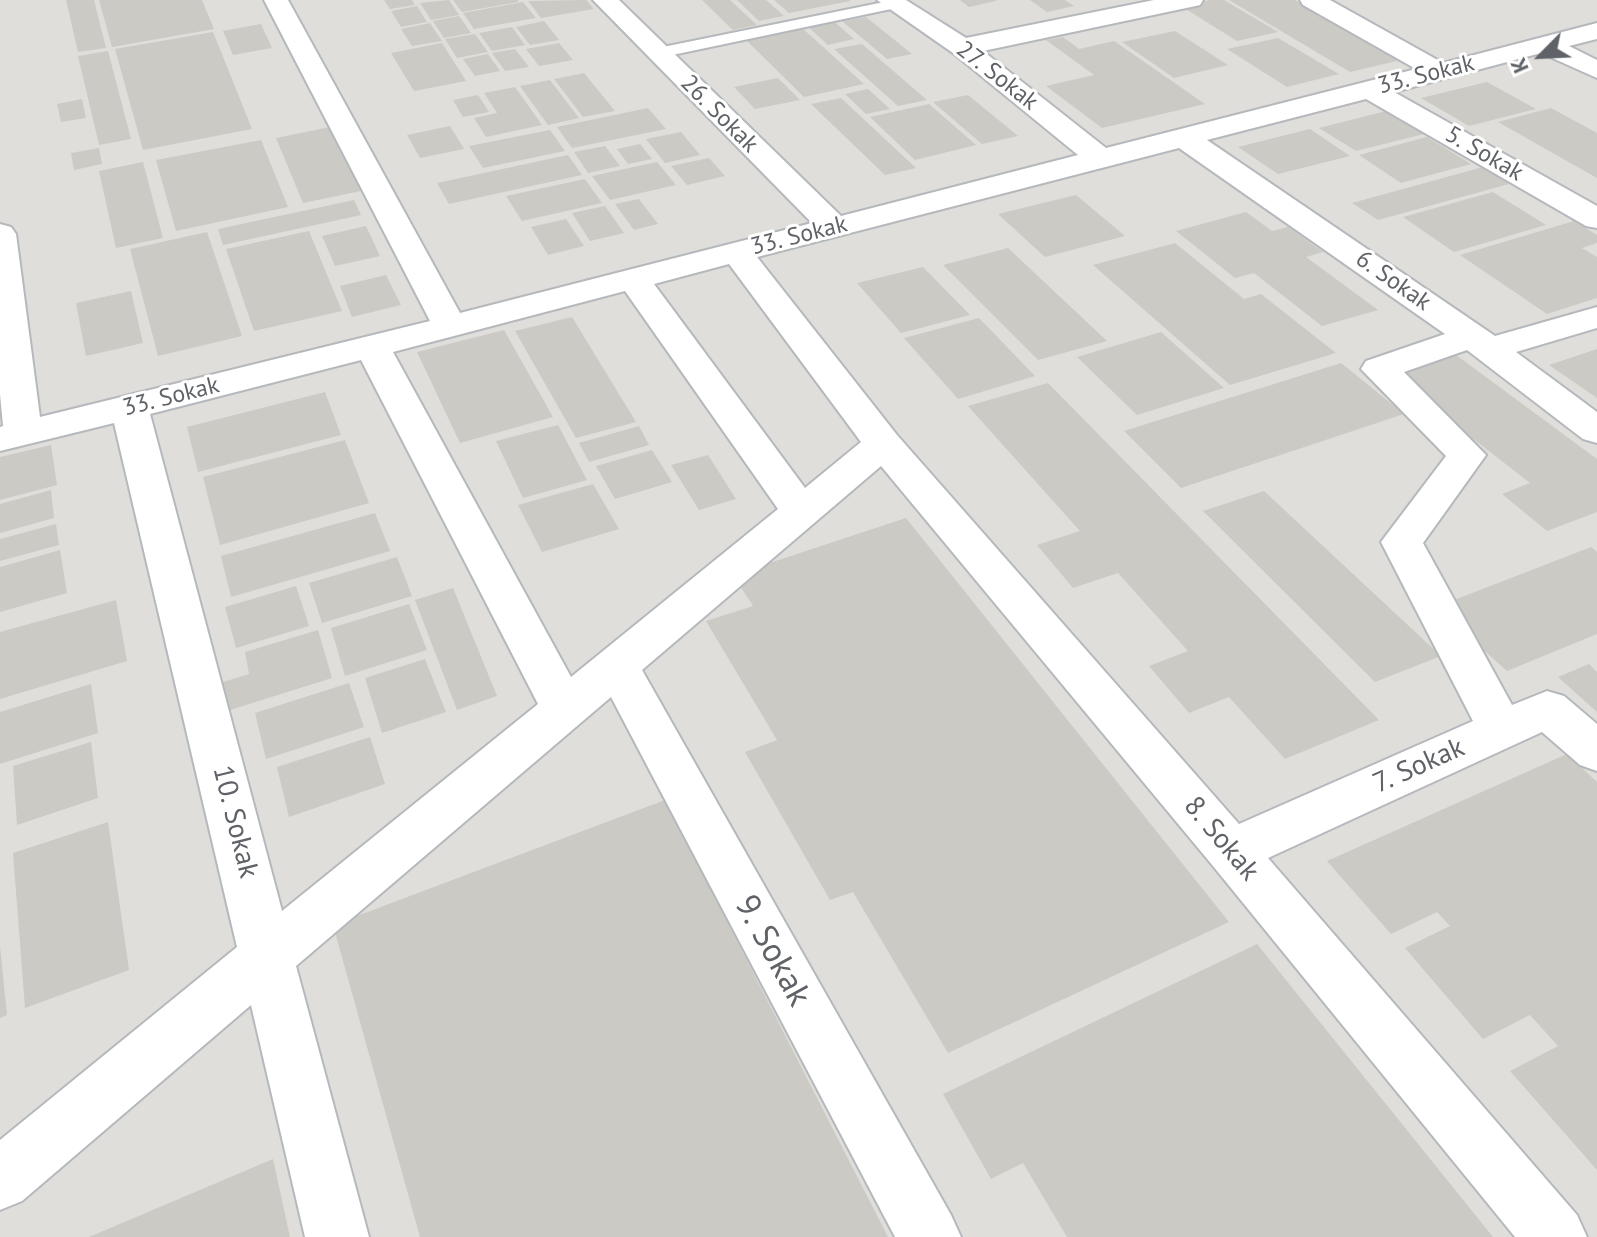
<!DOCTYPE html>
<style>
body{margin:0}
#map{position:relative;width:1597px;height:1237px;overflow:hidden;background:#f1efe8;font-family:"PT Sans",sans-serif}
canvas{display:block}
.north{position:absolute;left:1501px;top:16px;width:80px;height:80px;-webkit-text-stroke:6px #fff;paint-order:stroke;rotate:246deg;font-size:22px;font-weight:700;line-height:32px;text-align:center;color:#5f6368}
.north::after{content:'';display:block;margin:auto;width:28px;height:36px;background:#5f6368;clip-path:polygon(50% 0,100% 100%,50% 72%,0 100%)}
</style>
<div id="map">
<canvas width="1597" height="1237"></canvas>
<div class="north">K</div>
</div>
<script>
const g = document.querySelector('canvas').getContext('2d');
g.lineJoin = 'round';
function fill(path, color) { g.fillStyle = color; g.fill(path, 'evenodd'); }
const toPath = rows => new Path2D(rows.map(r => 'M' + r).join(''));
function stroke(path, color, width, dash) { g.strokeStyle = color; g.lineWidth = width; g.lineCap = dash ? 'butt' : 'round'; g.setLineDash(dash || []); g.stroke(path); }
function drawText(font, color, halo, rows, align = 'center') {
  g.font = font + ' "PT Sans",sans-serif'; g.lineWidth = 6; g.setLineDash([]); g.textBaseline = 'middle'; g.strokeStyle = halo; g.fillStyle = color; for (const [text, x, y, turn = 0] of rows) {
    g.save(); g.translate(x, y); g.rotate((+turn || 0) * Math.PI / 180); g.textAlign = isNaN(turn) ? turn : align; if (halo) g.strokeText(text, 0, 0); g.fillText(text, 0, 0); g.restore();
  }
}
const industrial = toPath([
 [0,0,1597,0,1597,1237,0,1237]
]);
const building = toPath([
 [66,0,94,0,106,48,78,52],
 [99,0,202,0,214,29,112,47],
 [384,0,412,0,415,5,390,9],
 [449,0,459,15,431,20,420,3],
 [453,0,518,0,518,2,462,12],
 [586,0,594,9,541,18,528,1],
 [702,0,730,0,757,25,733,30],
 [737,0,766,0,784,16,759,21],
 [774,0,850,0,850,1,789,13],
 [960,0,996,0,996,1,969,7],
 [1030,0,1065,0,1074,6,1047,12],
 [1210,0,1224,0,1278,32,1237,41,1181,6],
 [1229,0,1295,0,1401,60,1350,72],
 [523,2,536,18,474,29,463,13],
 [417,6,427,22,401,27,391,11],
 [459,16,471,33,444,38,433,21],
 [866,17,912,54,887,59,842,21],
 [831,19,854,39,828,45,805,24],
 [544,21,559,40,530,45,516,27],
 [430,23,442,41,412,46,401,29],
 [261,24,272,48,233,55,223,31],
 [512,27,525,45,492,51,479,33],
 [801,27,864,84,804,97,744,38],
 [1175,31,1228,65,1174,78,1122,42],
 [213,32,252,129,143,150,115,49],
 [475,34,488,52,457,58,445,39],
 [1063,37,1079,49,1114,41,1205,104,1102,128,1046,86,1094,75,1046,40],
 [1278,38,1339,74,1287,87,1227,49],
 [442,43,466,81,414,91,391,53],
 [559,43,573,60,539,66,526,49],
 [862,44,927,100,898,106,834,49],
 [515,49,529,67,505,71,492,53],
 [108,51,131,139,99,145,78,56],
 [488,54,500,71,475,76,463,59],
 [584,73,615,111,583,117,554,79],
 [778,78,800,100,755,109,734,87],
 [550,80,579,118,548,125,520,86],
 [1487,82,1536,109,1469,126,1421,98],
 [515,87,542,125,486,137,474,118,497,113,484,93],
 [868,89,890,109,866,114,845,94],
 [478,95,489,112,463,117,453,100],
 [968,95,1018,136,982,144,933,102],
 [841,98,916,168,885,175,811,104],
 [82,99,86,118,61,122,57,104],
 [929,104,976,145,915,160,870,117],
 [648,108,666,129,572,148,557,127],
 [1551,108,1597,133,1597,178,1498,122],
 [1386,111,1424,134,1356,151,1319,128],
 [450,126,464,149,420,158,407,135],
 [330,127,361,191,303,203,276,138],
 [1310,129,1350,156,1278,174,1238,147],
 [550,130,565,151,483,168,469,146],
 [681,132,700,155,665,163,646,139],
 [1427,137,1471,164,1401,183,1359,155],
 [261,140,288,207,176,231,156,160],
 [640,144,652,159,628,164,617,149],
 [605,146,620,166,588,173,574,152],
 [99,148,102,164,74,170,71,153],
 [568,155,582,175,449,204,437,183],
 [709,158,725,176,687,185,671,166],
 [143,162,163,238,116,248,99,171],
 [657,162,676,185,610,200,592,176],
 [1483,167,1509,184,1378,220,1352,203],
 [585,179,602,203,522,221,506,196],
 [1493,192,1546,225,1454,252,1403,217],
 [1076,195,1125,236,1045,257,998,214],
 [639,199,658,224,634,230,615,204],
 [354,200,361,215,223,245,218,229],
 [605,206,624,233,590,241,572,213],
 [1246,212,1272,231,1288,227,1323,252,1306,257,1378,310,1322,326,1254,273,1235,278,1176,231],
 [566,219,584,246,548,255,531,227],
 [1574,221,1597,235,1597,243,1582,248,1597,257,1597,298,1547,314,1460,255],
 [366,226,380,256,335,266,322,236],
 [309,231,342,311,254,331,226,249],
 [207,232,242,336,158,356,130,249],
 [1175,243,1244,299,1261,294,1336,353,1230,385,1093,265],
 [1008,248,1107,341,1038,360,943,265],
 [923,267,970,315,901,333,857,283],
 [386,275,401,305,352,317,340,286],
 [131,291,143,343,86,356,76,303],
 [572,317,636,422,576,438,515,331],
 [979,318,1035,376,958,399,904,338],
 [504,330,553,417,460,443,417,352],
 [1161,332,1224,388,1137,415,1077,357],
 [1597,349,1597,398,1549,365],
 [1452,352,1597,459,1597,512,1547,531,1502,494,1530,483,1389,373],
 [1341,363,1404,414,1181,488,1124,431],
 [1048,383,1379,720,1285,759,1229,697,1189,713,1149,666,1188,651,1118,573,1073,588,1037,545,1080,531,968,406],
 [325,392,341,435,198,472,187,427],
 [558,425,587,480,523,498,496,441],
 [639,426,649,445,589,462,579,443],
 [345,440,369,503,220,545,203,477],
 [51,445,57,485,0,500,0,457],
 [652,450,672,482,615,499,596,466],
 [708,455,736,499,699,510,671,465],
 [593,484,619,529,542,552,518,505],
 [51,490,54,518,0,533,0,504],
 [1264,491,1441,656,1375,682,1203,511],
 [375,513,390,551,231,597,221,556],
 [906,518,1229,922,948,1053,853,892,830,900,745,752,777,740,706,621,753,606,733,575],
 [56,524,59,545,0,561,0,539],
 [1591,547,1597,552,1597,634,1507,671,1436,607],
 [60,550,67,593,0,612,0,567],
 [397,557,412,596,322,623,309,583],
 [296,586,309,626,236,648,225,607],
 [453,588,497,696,457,710,415,600],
 [116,600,127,661,0,699,0,632],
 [409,604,427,650,345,676,331,628],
 [318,630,332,678,227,711,220,683,249,674,245,652],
 [425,659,446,712,382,733,365,678],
 [1589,664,1597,672,1597,712,1558,677],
 [349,683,364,727,266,759,255,713],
 [91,684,98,733,0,764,0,712],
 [370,737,385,784,289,817,277,767],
 [91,742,98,798,17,825,13,766],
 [1567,754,1597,782,1597,1170,1510,1071,1558,1046,1530,1015,1483,1039,1405,948,1450,926,1437,912,1391,934,1327,861],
 [665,800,888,1237,420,1237,333,925],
 [108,822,129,970,25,1008,13,853],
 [1257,944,1493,1237,1067,1237,1023,1163,991,1179,943,1094],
 [0,946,7,1015,0,1018],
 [273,1159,290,1237,89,1237]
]);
const lane = toPath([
 [894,0,903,4,896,8,658,58,650,53,658,48,894,0]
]);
const street = toPath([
 [264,0,288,0,460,313,812,223,593,0,619,0,841,216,1078,155,953,53,877,0,906,0,966,38,1154,0,1203,0,1200,5,1191,7,983,51,1106,148,1416,69,1303,5,1300,0,1330,0,1443,63,1597,23,1597,39,1569,46,1597,60,1597,78,1541,53,1394,92,1597,206,1597,228,1586,226,1366,99,1207,140,1495,336,1597,307,1597,328,1516,352,1597,412,1597,443,1583,439,1467,350,1404,372,1486,455,1423,543,1512,705,1547,691,1564,696,1597,724,1597,771,1580,765,1542,732,1268,858,1577,1215,1587,1237,1515,1237,1213,866,881,466,642,670,951,1215,961,1237,895,1237,611,697,296,966,369,1237,305,1237,251,1005,22,1201,0,1210,0,1140,237,947,114,423,0,451,0,427,3,426,0,394,0,224,11,227,16,234,40,417,430,321,264,0],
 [1179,148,1445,334,1366,361,1361,369,1446,456,1381,542,1473,721,1239,824,897,435,757,257,1179,148],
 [729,264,861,442,805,488,654,284,729,264],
 [625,291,778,509,571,677,393,352,625,291],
 [361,360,538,704,282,911,150,414,361,360]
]);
const farStreetnames = [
 ["33. Sokak",1426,75,-14],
 ["27. Sokak",997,76,38],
 ["26. Sokak",719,114,45],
 ["5. Sokak",1484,154,30],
 ["33. Sokak",799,236,-14],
 ["6. Sokak",1393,281,35],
 ["33. Sokak",171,397,-14]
];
const streetNames = [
 ["7. Sokak",1419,766,-24],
 ["10. Sokak",235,822,76],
 ["8. Sokak",1221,839,50]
];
const nearStreetnames = [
 ["9. Sokak",772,951,61]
];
fill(industrial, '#e0deda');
fill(building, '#cccac5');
stroke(lane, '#b5b8bc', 4);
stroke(street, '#b5b8bc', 4);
fill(lane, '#fff');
fill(street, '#fff');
drawText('24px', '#5f6368', '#fff', farStreetnames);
drawText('28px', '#5f6368', '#fff', streetNames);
drawText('34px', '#5f6368', '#fff', nearStreetnames);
</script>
